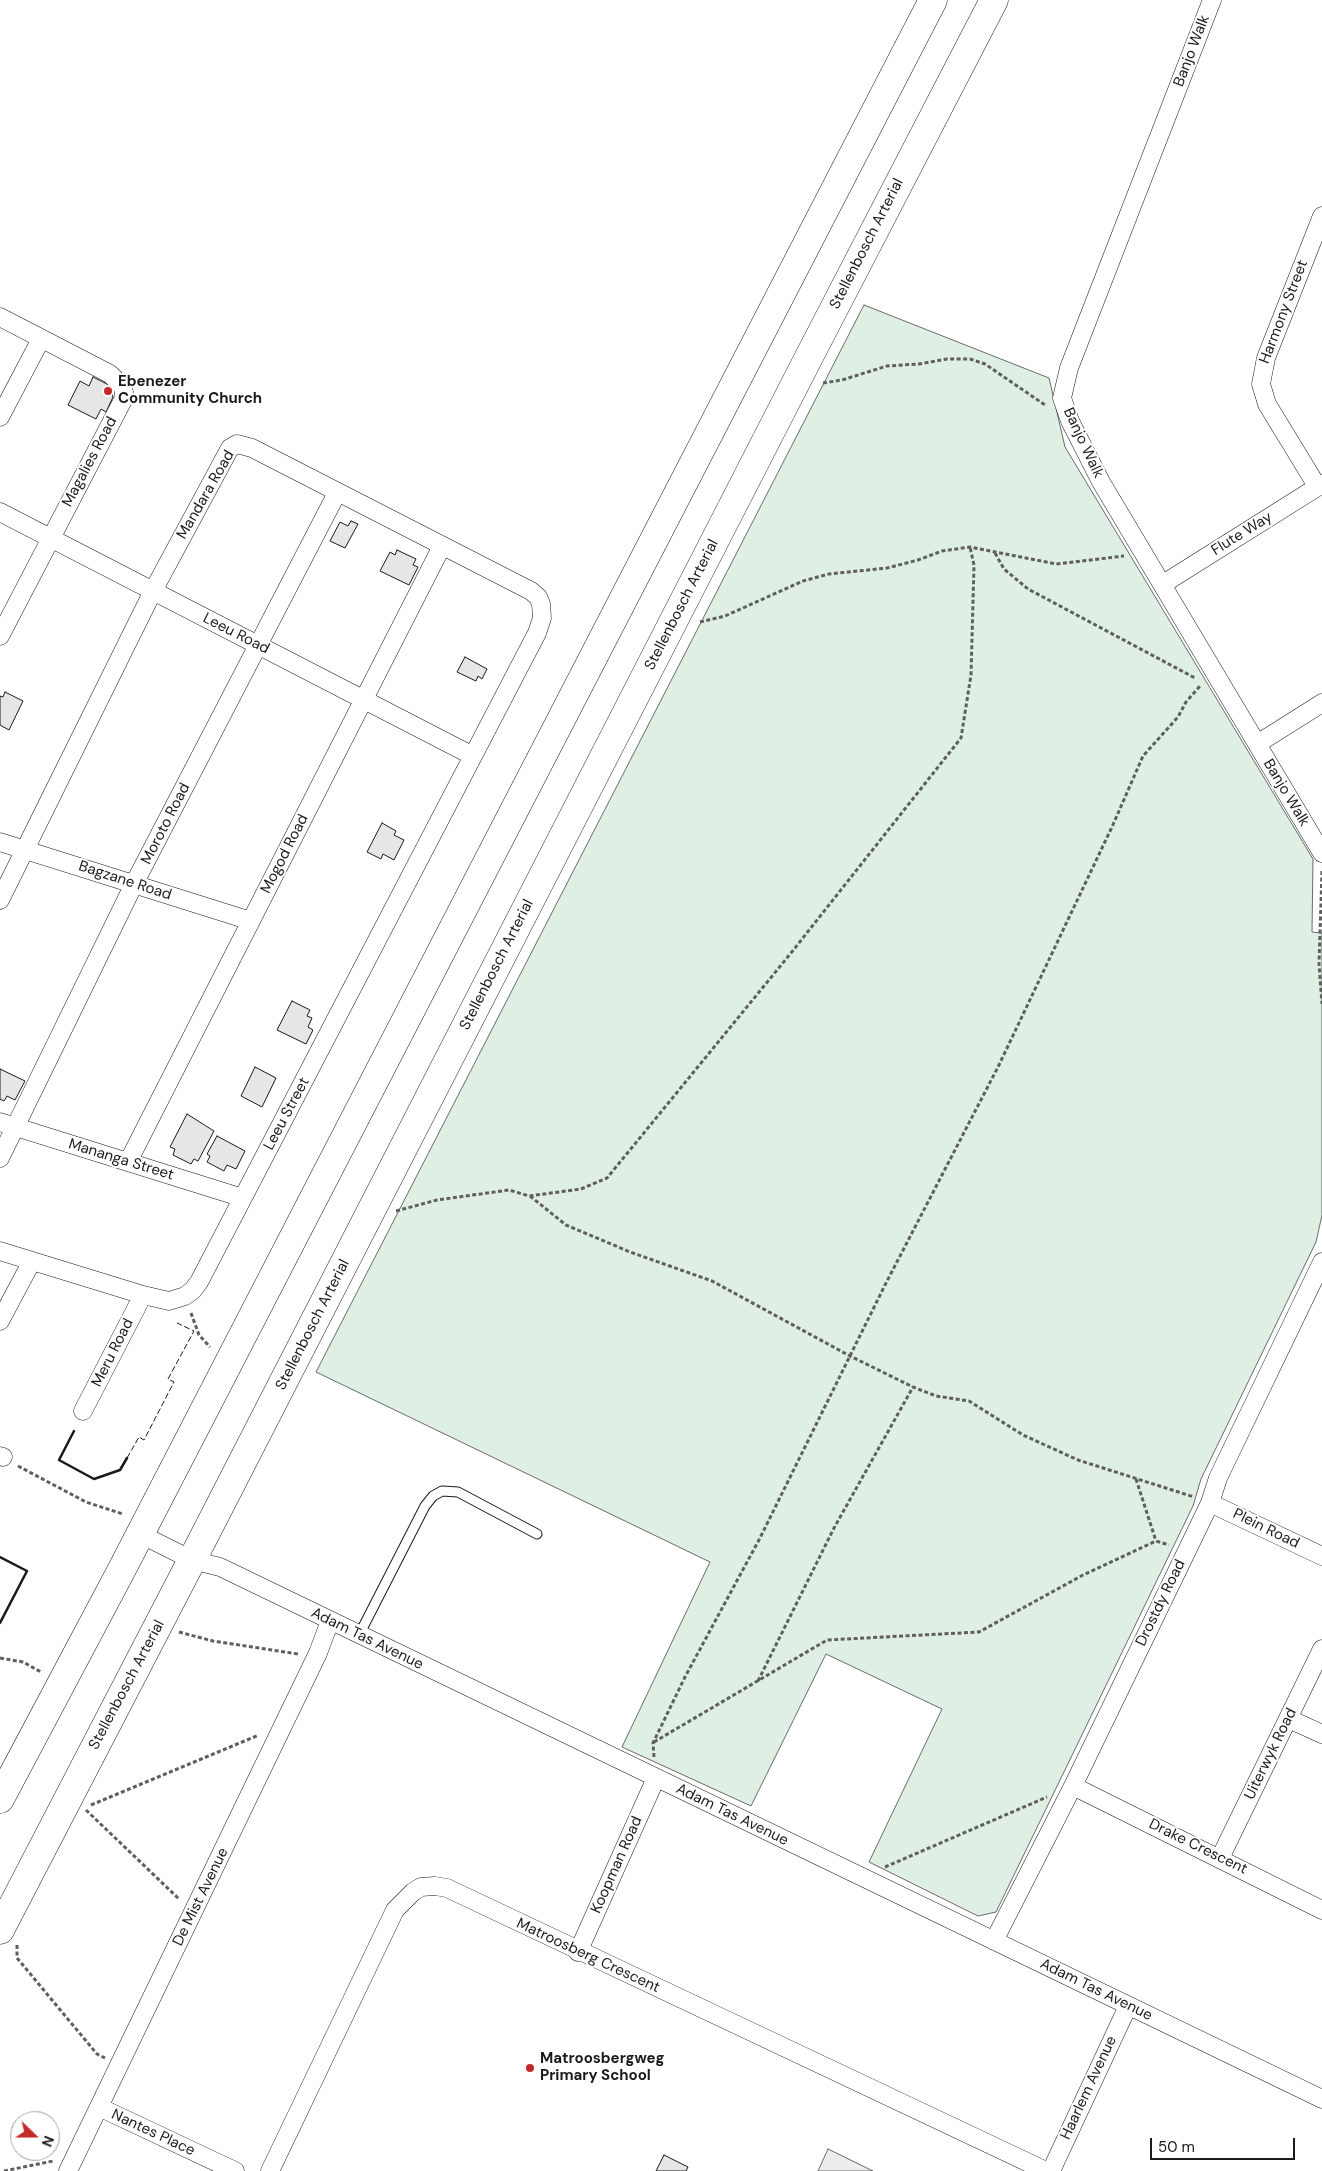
<!DOCTYPE html>
<style>
body{margin:0}
#map{position:relative;width:1322px;height:2171px;overflow:hidden;background:#fff;font-family:"DM Sans",sans-serif}
canvas{display:block}
.north{position:absolute;left:10px;top:2111px;width:50px;height:50px;box-sizing:border-box;background:#fff;border:1px solid #a3a3a3;border-radius:50%;rotate:112deg;font-size:14px;font-weight:700;line-height:20px;text-align:center;color:#1a1a1a}
.north::after{content:'';display:block;margin:auto;width:18px;height:22px;background:#c62828;clip-path:polygon(50% 0,100% 100%,50% 72%,0 100%)}
.scale{position:absolute;left:1150px;top:2138px;width:145px;height:22px;box-sizing:border-box;border:2px solid #1a1a1a;border-top:0;padding-left:6px;font-size:15px;line-height:18px;white-space:nowrap;color:#1a1a1a;-webkit-text-stroke:4px #fff;paint-order:stroke}
</style>
<div id="map">
<canvas width="1322" height="2171"></canvas>
<div class="north">N</div>
<div class="scale">50 m</div>
</div>
<script>
const g = document.querySelector('canvas').getContext('2d');
g.lineJoin = 'round';
function fill(path, color) { g.fillStyle = color; g.fill(path, 'evenodd'); }
const toPath = rows => new Path2D(rows.map(r => 'M' + r).join(''));
function stroke(path, color, width, dash) { g.strokeStyle = color; g.lineWidth = width; g.lineCap = dash ? 'butt' : 'round'; g.setLineDash(dash || []); g.stroke(path); }
function drawText(font, color, halo, rows, align = 'center') {
  g.font = font + ' "DM Sans",sans-serif'; g.lineWidth = 4; g.setLineDash([]); g.textBaseline = 'middle'; g.strokeStyle = halo; g.fillStyle = color; for (const [text, x, y, turn = 0] of rows) {
    g.save(); g.translate(x, y); g.rotate((+turn || 0) * Math.PI / 180); g.textAlign = isNaN(turn) ? turn : align; if (halo) g.strokeText(text, 0, 0); g.fillText(text, 0, 0); g.restore();
  }
}
const green = toPath([
 [864,305,1049,378,1065,447,1313,859,1312,932,1322,933,1322,1215,1316,1242,1201,1479,1193,1506,996,1912,978,1916,869,1862,942,1709,826,1654,751,1806,622,1747,710,1562,316,1372,864,305]
]);
const parking = toPath([
 [828,2149,873,2171,818,2171,828,2149]
]);
const building = toPath([
 [93,377,109,385,113,397,106,412,101,409,96,419,68,405,80,381,89,386,93,377],
 [351,521,358,524,345,548,330,541,340,522,348,526,351,521],
 [397,550,416,559,413,565,418,567,409,585,380,571,390,552,395,555,397,550],
 [465,657,487,669,482,679,478,676,476,681,457,672,465,657],
 [5,692,23,701,9,730,0,725,0,696,3,697,5,692],
 [382,823,396,831,394,835,404,840,394,860,383,854,381,859,367,852,382,823],
 [292,1001,310,1010,307,1016,312,1018,308,1027,313,1030,306,1044,277,1030,292,1001],
 [255,1067,276,1078,262,1107,241,1096,255,1067],
 [0,1069,25,1081,15,1100,7,1096,4,1101,0,1099,0,1069],
 [187,1114,214,1131,198,1161,194,1159,191,1164,173,1155,175,1149,170,1147,187,1114],
 [217,1136,245,1151,236,1169,227,1165,224,1171,207,1162,210,1156,207,1154,217,1136],
 [664,2155,688,2167,686,2171,656,2171,664,2155]
]);
const path = toPath([
 [823,383,842,380,887,366,919,364,947,359,970,359,985,364,1045,405],
 [995,553,1004,569,1028,589,1195,678],
 [700,622,725,616,803,581,829,574,887,568,918,560,942,551,970,547,1056,564,1124,556],
 [1322,871,1319,964,1322,1004],
 [530,1196,566,1225,630,1252,712,1281,850,1356,913,1387,936,1396,969,1401,1023,1435,1078,1460,1194,1497],
 [396,1211,437,1200,509,1190,529,1196,581,1189,607,1178,791,953,961,738,971,675,974,565,970,547],
 [191,1313,199,1335,210,1347],
 [18,1466,86,1502,123,1514],
 [1136,1479,1156,1541],
 [179,1632,213,1641,298,1654],
 [0,1658,23,1662,41,1672],
 [758,1681,834,1528,913,1387],
 [654,1742,827,1640,979,1632,1083,1575,1156,1541,1169,1545],
 [654,1757,653,1743,685,1677,760,1538,886,1283,998,1067,1112,827,1143,756,1178,717,1186,702,1201,685],
 [91,1805,259,1735],
 [86,1810,179,1899],
 [885,1867,1047,1797],
 [17,1945,17,1958,97,2054,105,2058],
 [4,2171,53,2161]
]);
const service = toPath([
 [359,1635,425,1506,433,1496,442,1491,458,1492,537,1534]
]);
const minor = toPath([
 [1212,0,1069,368,1062,398,1070,421,1101,482,1322,853],
 [0,317,110,374,122,386,124,392,123,400,0,636],
 [0,417,41,339],
 [1317,486,1267,404,1261,384,1266,358,1322,216],
 [0,512,473,756],
 [1163,584,1322,484],
 [1257,744,1322,703],
 [0,842,251,921],
 [0,900,153,591,230,448,237,444,252,448,531,591,538,597,541,604,542,618,537,633,199,1282,193,1290,185,1296,169,1301,143,1295,0,1251],
 [0,1122,243,1198],
 [0,1158,134,884,337,493],
 [128,1162,442,546],
 [0,1321,32,1261],
 [83,1411,143,1295],
 [0,1456,3,1457],
 [1210,1503,1322,1556],
 [140,1534,192,1560,220,1567,1322,2099],
 [1289,1719,1322,1734],
 [1073,1786,1322,1910],
 [1220,1858,1322,1649],
 [994,1941,1073,1786,1210,1503,1218,1478,1322,1262],
 [578,1952,656,1778],
 [99,2107,235,2171],
 [68,2171,318,1653,330,1621],
 [270,2171,395,1910,413,1892,421,1887,435,1886,447,1888,1046,2171],
 [1051,2171,1128,2006]
]);
const primary = toPath([
 [0,1799,121,1571,933,0],
 [0,1930,192,1560,811,353,994,0]
]);
const fence = toPath([
 [127,1458,139,1437,144,1440,174,1382,168,1379,194,1331,177,1323]
]);
const wall = toPath([
 [74,1431,59,1460,94,1479,120,1470,127,1458],
 [0,1557,27,1571,0,1623]
]);
const markers = [
 [108,391,5,"#c62828"],
 [530,2068,5,"#c62828"]
];
const streetNames = [
 ["Banjo Walk",1192,51,-69],
 ["Stellenbosch Arterial",867,244,-63],
 ["Harmony Street",1284,312,-69],
 ["Banjo Walk",1083,443,65],
 ["Magalies Road",90,462,-62],
 ["Mandara Road",206,495,-60],
 ["Flute Way",1242,534,-32],
 ["Stellenbosch Arterial",682,605,-63],
 ["Leeu Road",236,634,27],
 ["Banjo Walk",1286,793,59],
 ["Moroto Road",166,824,-63],
 ["Mogod Road",285,854,-63],
 ["Bagzane Road",125,881,18],
 ["Stellenbosch Arterial",497,965,-63],
 ["Leeu Street",287,1114,-62],
 ["Mananga Street",121,1160,17],
 ["Stellenbosch Arterial",313,1325,-63],
 ["Meru Road",113,1353,-63],
 ["Plein Road",1266,1529,26],
 ["Drostdy Road",1161,1603,-64],
 ["Adam Tas Avenue",367,1639,26],
 ["Stellenbosch Arterial",127,1685,-62],
 ["Uiterwyk Road",1271,1754,-64],
 ["Adam Tas Avenue",732,1815,26],
 ["Drake Crescent",1198,1847,26],
 ["Koopman Road",617,1865,-66],
 ["De Mist Avenue",201,1897,-64],
 ["Matroosberg Crescent",588,1956,25],
 ["Adam Tas Avenue",1096,1990,26],
 ["Haarlem Avenue",1089,2088,-65],
 ["Nantes Place",153,2133,25]
];
const poiNames = [
 ["Ebenezer",118,382],
 ["Community Church",118,399],
 ["Matroosbergweg",540,2059],
 ["Primary School",540,2076]
];
fill(green, '#e0efe3');
stroke(green, '#6a6a6a', 1);
fill(parking, '#ededed');
stroke(parking, '#6a6a6a', 1);
fill(building, '#e6e6e6');
stroke(building, '#1a1a1a', 1);
stroke(service, '#1a1a1a', 11);
stroke(minor, '#1a1a1a', 19);
stroke(primary, '#1a1a1a', 29);
stroke(path, '#5f5f5f', 3, [4, 2.5]);
stroke(service, '#fff', 9);
stroke(minor, '#fff', 18);
stroke(primary, '#fff', 28);
stroke(fence, '#1a1a1a', 1, [6, 2.5]);
stroke(wall, '#1a1a1a', 2.5);
for (const [x, y, r, color] of markers) { const dot = new Path2D(); dot.arc(x, y, r, 0, 2 * Math.PI); g.fillStyle = color; g.fill(dot); stroke(dot, '#fff', 2); }
drawText('15px', '#1a1a1a', '#fff', streetNames);
drawText('bold 15px', '#1a1a1a', '#fff', poiNames, 'left');
</script>
